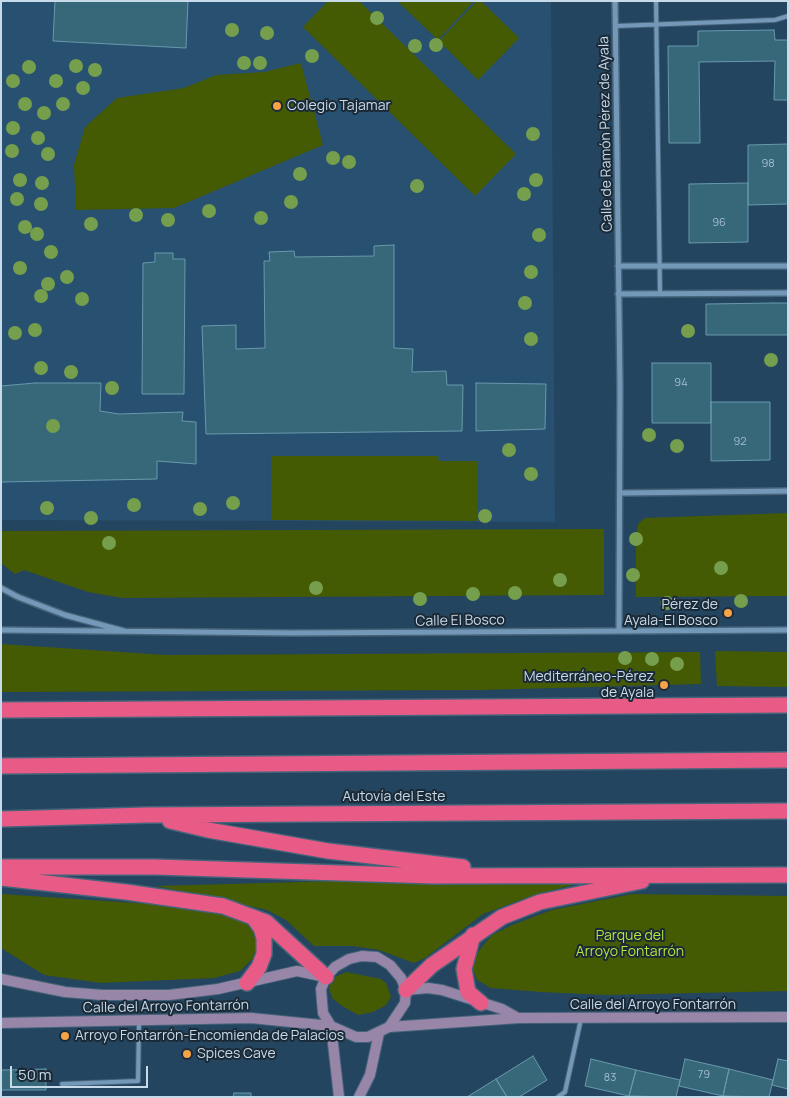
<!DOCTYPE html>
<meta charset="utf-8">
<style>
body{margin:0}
#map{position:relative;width:789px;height:1098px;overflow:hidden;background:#244560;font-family:Manrope,sans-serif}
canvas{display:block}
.frame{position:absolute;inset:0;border:2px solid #c7daea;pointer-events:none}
.scale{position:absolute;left:10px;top:1066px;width:138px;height:22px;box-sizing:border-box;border:2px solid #c7daea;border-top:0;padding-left:6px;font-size:15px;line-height:18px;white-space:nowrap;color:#c7daea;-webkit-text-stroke:4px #1b2a36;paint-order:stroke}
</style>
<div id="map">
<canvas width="789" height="1098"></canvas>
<div class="frame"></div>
<div class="scale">50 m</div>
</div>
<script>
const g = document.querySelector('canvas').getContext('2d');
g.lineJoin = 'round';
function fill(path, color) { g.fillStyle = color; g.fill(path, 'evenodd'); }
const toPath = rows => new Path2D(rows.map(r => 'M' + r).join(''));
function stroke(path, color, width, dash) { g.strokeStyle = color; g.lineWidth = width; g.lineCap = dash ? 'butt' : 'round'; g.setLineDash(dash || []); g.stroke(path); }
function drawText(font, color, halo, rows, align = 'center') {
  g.font = font + ' Manrope,sans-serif'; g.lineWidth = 4; g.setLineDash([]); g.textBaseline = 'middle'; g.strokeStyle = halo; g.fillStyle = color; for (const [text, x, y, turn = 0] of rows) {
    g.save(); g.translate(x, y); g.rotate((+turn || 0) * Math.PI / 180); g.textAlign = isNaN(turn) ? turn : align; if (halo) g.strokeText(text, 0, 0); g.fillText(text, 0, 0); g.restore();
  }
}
const built = toPath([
 [1,1,551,1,555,522,1,520]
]);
const green = toPath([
 [328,1,359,1,516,154,475,196,303,27],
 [397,1,474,1,438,40],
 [477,1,481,1,519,38,478,80,439,41],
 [301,63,323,145,174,208,76,210,74,165,85,127,117,98,184,88,216,75,264,72],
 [271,456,438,456,439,461,477,461,477,521,271,520],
 [788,513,788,596,636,597,636,535,638,524,645,518],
 [604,529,604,595,122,598,88,592,24,570,15,574,1,563,1,531],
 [1,644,166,655,700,652,701,684,481,690,1,692],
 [715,651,788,652,788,687,717,686],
 [408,879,581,883,537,894,483,914,425,958,414,963,379,950,353,946,314,946,286,920,267,910,156,886],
 [1,894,211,908,244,921,254,932,257,942,254,957,240,971,214,978,101,983,44,975,1,948],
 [632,894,788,896,788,991,607,995,541,992,491,988,477,980,473,970,473,958,492,935,512,925,552,910],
 [346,972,381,979,386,983,391,997,386,1005,373,1012,358,1015,342,1006,332,998,329,988,333,978]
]);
const building = toPath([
 [55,1,188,1,186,48,53,41,55,1],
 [774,30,775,40,788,40,788,100,774,100,775,61,699,62,700,143,669,143,668,46,698,46,698,31,774,30],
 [788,144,788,204,748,205,748,145,788,144],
 [748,183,748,242,689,243,689,184,748,183],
 [394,245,394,348,413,349,412,372,446,371,447,385,463,385,462,431,206,434,202,326,236,325,236,349,265,348,264,261,270,261,269,252,294,251,295,257,374,256,374,246,394,245],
 [155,253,173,253,173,259,185,259,184,394,142,394,143,263,155,262,155,253],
 [773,303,788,303,788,335,706,335,706,304,773,303],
 [652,363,711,363,711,423,652,423,652,363],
 [35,383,101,383,100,411,119,414,183,412,182,421,196,422,196,464,157,461,157,479,1,482,1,386,35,383],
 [476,383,546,384,545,429,476,431,476,383],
 [711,402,770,402,770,460,711,461,711,402],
 [533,1056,547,1080,519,1097,507,1097,496,1079,533,1056],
 [591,1059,636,1070,629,1096,585,1086,591,1059],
 [685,1059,729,1069,723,1096,679,1086,685,1059],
 [778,1059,788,1061,788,1089,772,1085,778,1059],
 [46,1069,46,1090,1,1090,1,1070,46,1069],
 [729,1069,773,1080,769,1097,723,1096,729,1069],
 [636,1070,680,1080,676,1097,629,1096,636,1070],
 [496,1079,507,1097,467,1097,496,1079],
 [234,1093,251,1093,251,1097,233,1097,234,1093]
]);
const lane = toPath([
 [656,1,660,293],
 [616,26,775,20,788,16],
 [62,1084,138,1081,139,1021],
 [558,1097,565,1092,581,1019]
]);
const street = toPath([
 [615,1,620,387,619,630],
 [618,266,788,266],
 [618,294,788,293],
 [621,493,788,491],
 [1,588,18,597,65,615,124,631],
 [1,630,294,633,788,630]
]);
const secondary = toPath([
 [362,956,377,957,390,965,401,978,406,990,405,1003,389,1027,368,1037,356,1037,331,1026,323,1013,321,989,326,977,335,967,349,959,362,956],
 [1,979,65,992,102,995,169,995,218,989,297,971,325,977],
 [406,990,428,988,442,990,502,1009,518,1018],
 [1,1023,251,1018,331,1026],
 [331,1026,339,1097],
 [389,1027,519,1018,788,1017],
 [359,1097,370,1075,379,1033]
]);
const highway = toPath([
 [1,710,788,705],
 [1,766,788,760],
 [1,819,148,815,788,811],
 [170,821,208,830,328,851,463,867],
 [1,867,155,867,433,876,788,875],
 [1,878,126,892,223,906,266,922,326,977],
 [473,935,464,969,468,992,481,1003],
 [247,983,259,967,264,954,264,938,261,928,253,917],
 [406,990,432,965,502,917,540,902,642,881]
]);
const trees = [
 [377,18],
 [232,30],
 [267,33],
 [436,45],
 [415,46],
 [312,56],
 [244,63],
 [260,63],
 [76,66],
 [29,67],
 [95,70],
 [13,81],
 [56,81],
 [83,88],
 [25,104],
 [63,104],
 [44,113],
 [13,128],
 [533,134],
 [38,138],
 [12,151],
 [48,154],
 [333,158],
 [349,162],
 [300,174],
 [20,180],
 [536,180],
 [42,183],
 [417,186],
 [524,194],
 [17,199],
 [291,202],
 [41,204],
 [209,211],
 [136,215],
 [261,218],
 [168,220],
 [91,224],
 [25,227],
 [37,234],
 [539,235],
 [51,252],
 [20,268],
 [531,272],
 [67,277],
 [48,284],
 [41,296],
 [82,299],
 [525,303],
 [35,330],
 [688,331],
 [15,333],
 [531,339],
 [771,360],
 [41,368],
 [71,372],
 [112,388],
 [53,426],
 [649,435],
 [677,446],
 [509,450],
 [531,474],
 [233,503],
 [134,505],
 [47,508],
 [200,509],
 [485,516],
 [91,518],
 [636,539],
 [109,543],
 [721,568],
 [633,575],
 [560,580],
 [316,588],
 [515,593],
 [473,594],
 [420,599],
 [741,601],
 [667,603],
 [625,658],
 [652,659],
 [677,664]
];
const markers = [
 [277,106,5,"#f6a247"],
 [728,613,5,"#f6a247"],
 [664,685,5,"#f6a247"],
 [65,1036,5,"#f6a247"],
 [187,1054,5,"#f6a247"]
];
const numberNames = [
 ["98",768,164],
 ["96",719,223],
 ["94",681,383],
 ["92",740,442],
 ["79",704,1075],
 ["83",610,1078]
];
const poiNames = [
 ["Colegio Tajamar",287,106],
 ["Pérez de",718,605,"right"],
 ["Ayala-El Bosco",718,621,"right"],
 ["Mediterráneo-Pérez",654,677,"right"],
 ["de Ayala",654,693,"right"],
 ["Arroyo Fontarrón-Encomienda de Palacios",75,1036],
 ["Spices Cave",197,1054]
];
const streetNames = [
 ["Calle de Ramón Pérez de Ayala",606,134,-91],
 ["Calle El Bosco",460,621,-1],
 ["Autovía del Este",394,797],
 ["Calle del Arroyo Fontarrón",653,1005],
 ["Calle del Arroyo Fontarrón",166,1007,-1]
];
const parkNames = [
 ["Parque del",630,936],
 ["Arroyo Fontarrón",630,952]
];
fill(built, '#285070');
fill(green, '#445a03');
fill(building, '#37687a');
stroke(building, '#6899ad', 1);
stroke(lane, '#456379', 6);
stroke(street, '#456379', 8);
stroke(secondary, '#456379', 12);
stroke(highway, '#456379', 18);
stroke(lane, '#7498b7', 4);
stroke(street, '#7498b7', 5);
stroke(secondary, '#9786a8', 10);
stroke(highway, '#e85b86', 15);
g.fillStyle = '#759e4d';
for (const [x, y] of trees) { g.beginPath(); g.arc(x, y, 7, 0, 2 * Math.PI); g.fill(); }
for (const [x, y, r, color] of markers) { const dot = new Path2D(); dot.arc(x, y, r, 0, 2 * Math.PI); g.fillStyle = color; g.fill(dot); stroke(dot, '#1b2a36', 2); }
drawText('11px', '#a3bece', null, numberNames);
drawText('14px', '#c7daea', '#1b2a36', poiNames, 'left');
drawText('14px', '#c7daea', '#1b2a36', streetNames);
drawText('14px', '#b7e63e', '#1b2a36', parkNames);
</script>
